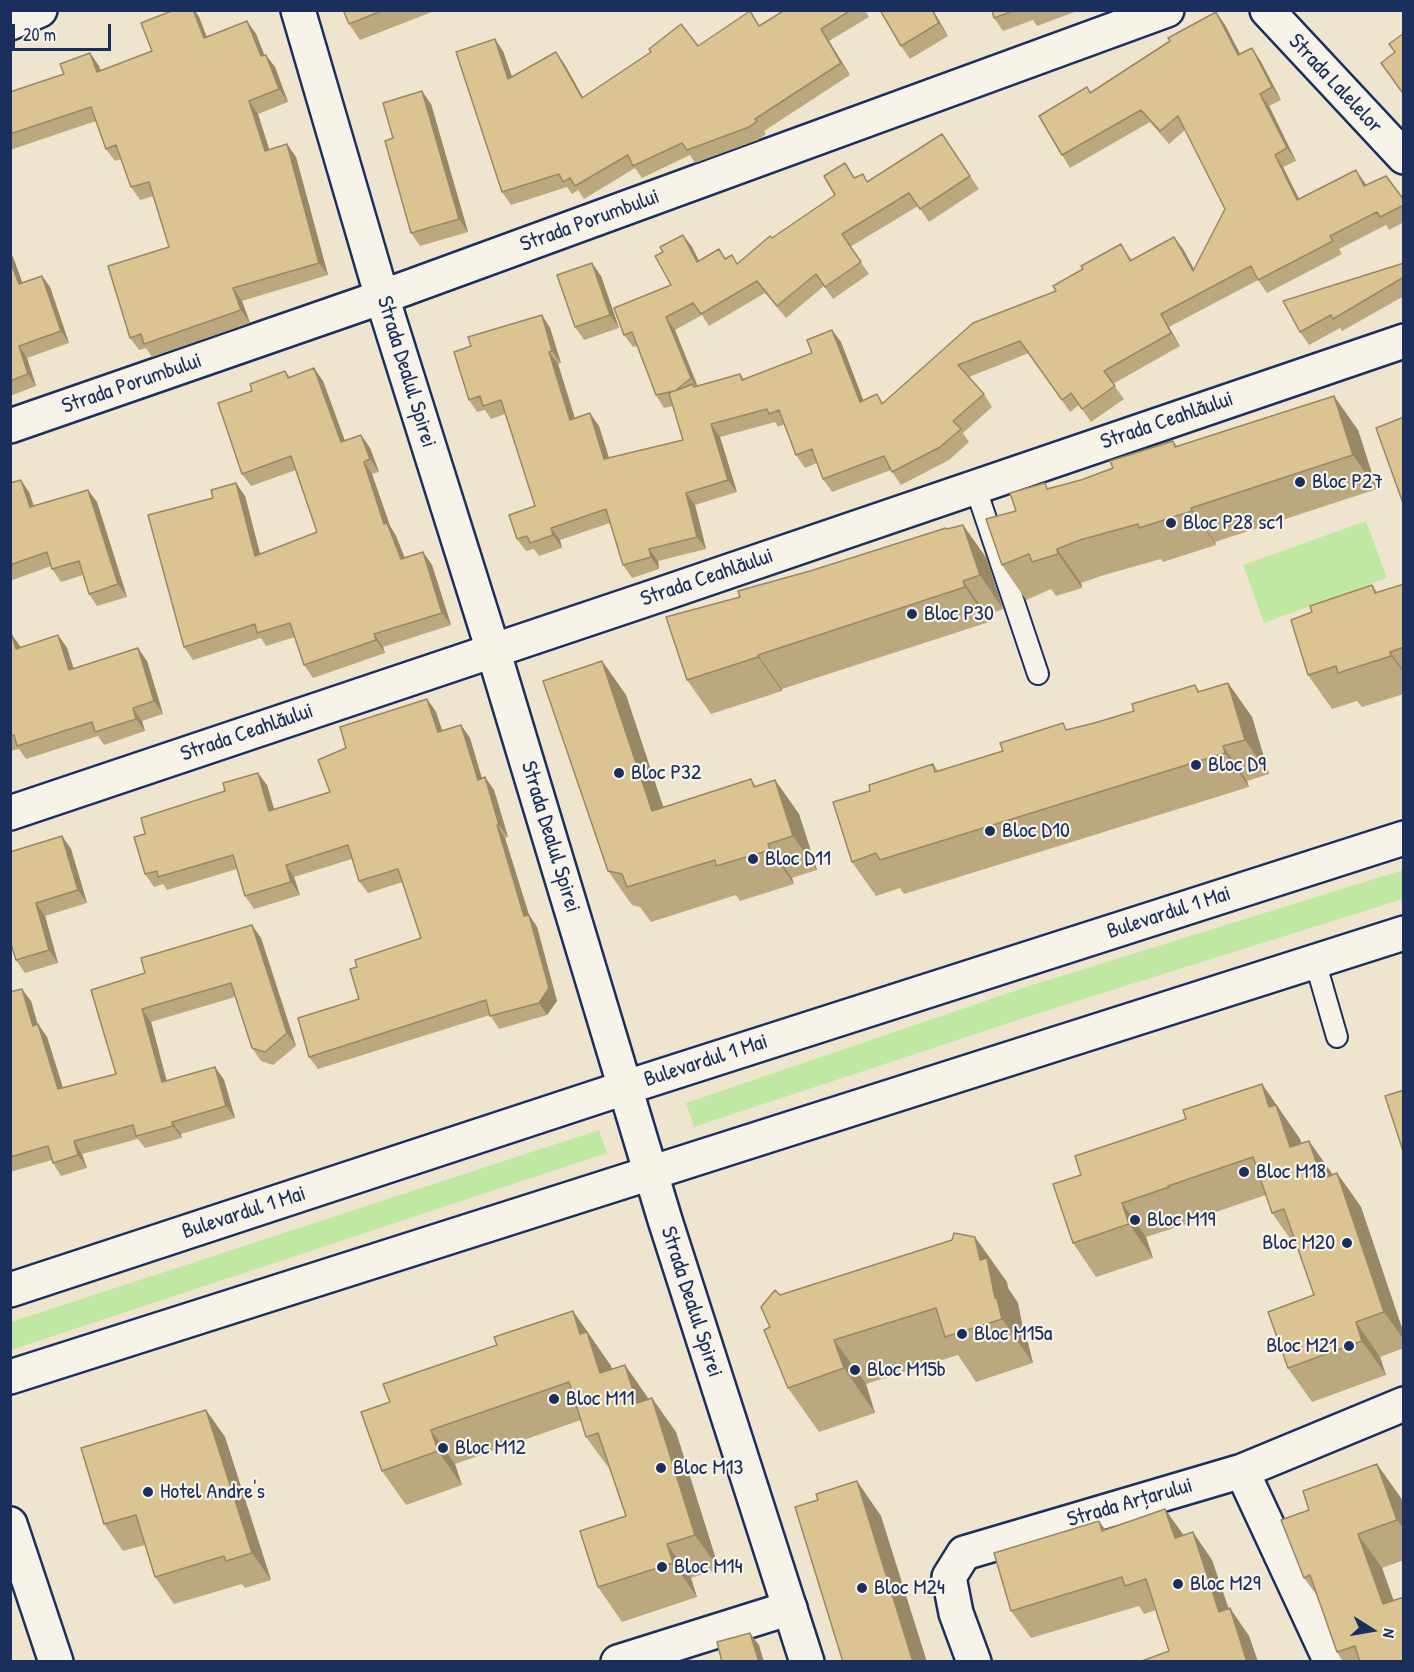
<!DOCTYPE html>
<meta charset="utf-8">
<style>
body{margin:0}
#map{position:relative;width:1414px;height:1672px;overflow:hidden;background:#efe5ce;font-family:"Patrick Hand",sans-serif}
canvas{display:block}
.frame{position:absolute;inset:0;border:12px solid #1b2f5e;pointer-events:none}
.north{position:absolute;left:1342px;top:1600px;width:60px;height:60px;-webkit-text-stroke:4px #f7f3e8;paint-order:stroke;rotate:101deg;font-size:16px;font-weight:700;line-height:24px;text-align:center;color:#1b2f5e}
.north::after{content:'';display:block;margin:auto;width:21px;height:27px;background:#1b2f5e;clip-path:polygon(50% 0,100% 100%,50% 72%,0 100%)}
.scale{position:absolute;left:12px;top:24px;width:99px;height:27px;box-sizing:border-box;border:3px solid #1b2f5e;border-top:0;padding-left:8px;font-size:18px;line-height:21px;white-space:nowrap;color:#1b2f5e;-webkit-text-stroke:4px #f7f3e8;paint-order:stroke}
</style>
<div id="map">
<canvas width="1414" height="1672"></canvas>
<div class="frame"></div>
<div class="north">N</div>
<div class="scale">20 m</div>
</div>
<script>
const g = document.querySelector('canvas').getContext('2d');
g.lineJoin = 'round';
function fill(path, color) { g.fillStyle = color; g.fill(path, 'evenodd'); }
const toPath = rows => new Path2D(rows.map(r => 'M' + r).join(''));
function stroke(path, color, width, dash) { g.strokeStyle = color; g.lineWidth = width; g.lineCap = dash ? 'butt' : 'round'; g.setLineDash(dash || []); g.stroke(path); }
function drawText(font, color, halo, rows, align = 'center') {
  g.font = font + ' "Patrick Hand",sans-serif'; g.lineWidth = 4.5; g.setLineDash([]); g.textBaseline = 'middle'; g.strokeStyle = halo; g.fillStyle = color; for (const [text, x, y, turn = 0] of rows) {
    g.save(); g.translate(x, y); g.rotate((+turn || 0) * Math.PI / 180); g.textAlign = isNaN(turn) ? turn : align; if (halo) g.strokeText(text, 0, 0); g.fillText(text, 0, 0); g.restore();
  }
}
const green = toPath([
 [1366,521,1387,578,1264,623,1243,565],
 [1403,870,1403,899,1039,1013,694,1127,686,1103,1029,986],
 [599,1130,607,1153,11,1350,11,1322]
]);
const service = toPath([
 [975,486,1038,674],
 [1315,961,1337,1037]
]);
const minor = toPath([
 [1267,10,1404,157],
 [10,23,40,10],
 [10,426,382,297,1167,10],
 [10,813,659,595,1404,341],
 [1242,1471,1331,1662],
 [10,1524,56,1662],
 [618,1662,790,1608],
 [974,1662,956,1613,949,1577,964,1553,1242,1471,1404,1404]
]);
const tertiary = toPath([
 [298,10,382,297,493,650,665,1220,807,1662]
]);
const secondary = toPath([
 [10,1290,624,1088,1404,838],
 [10,1377,1404,933]
]);
const wall = toPath([
 [343,10,437,10,360,40,349,24],
 [785,10,865,10,869,17,829,41,850,75,764,131,766,134,758,140,695,163,690,155,642,178,635,168,584,199,578,190,572,194,567,187,511,205,502,192,503,51,512,77,556,52,565,65,583,97,698,46,760,26],
 [880,10,933,10,948,36,910,59,901,46],
 [992,10,1080,10,1037,26,1033,20,1003,31,994,18],
 [1216,12,1225,25,1240,54,1260,60,1281,100,1269,106,1296,161,1283,167,1299,199,1365,183,1366,185,1404,200,1404,222,1389,230,1386,225,1339,249,1342,254,1267,293,1258,280,1169,327,1180,346,1113,384,1124,399,1091,422,1079,405,1070,412,1029,353,969,377,984,394,992,407,963,433,969,442,949,460,901,485,891,470,832,492,823,479,817,463,805,468,796,455,785,424,778,427,775,422,720,437,737,492,695,505,706,549,658,561,659,569,632,578,623,565,610,523,560,540,562,548,539,556,534,549,526,551,517,539,535,506,505,414,491,419,485,410,477,412,469,400,471,346,542,315,550,328,561,363,558,364,575,418,599,426,609,458,683,440,673,406,664,408,656,395,637,346,633,347,624,335,671,285,663,252,683,235,692,247,699,261,719,249,726,259,738,263,772,238,835,195,855,178,863,174,868,182,942,134,979,189,929,222,918,206,850,247,869,274,833,299,824,286,786,318,765,293,709,326,702,315,675,330,698,386,740,374,744,379,812,353,832,330,841,342,863,400,877,394,883,403,1056,291,1083,269,1121,244,1132,260,1183,249,1194,269,1225,209,1185,130,1169,144,1150,122,1070,168,1062,155,1087,87,1091,93],
 [199,17,207,37,247,21,256,34,264,55,275,67,288,102,258,114,269,150,287,144,296,157,328,275,242,301,250,323,152,357,146,348,139,350,130,338,169,247,154,196,140,200,131,187,121,159,115,161,106,149,96,121,10,150,10,92,64,74,90,53,99,66,101,71,152,51],
 [431,104,468,232,420,246,411,233,393,138],
 [10,253,13,257,22,282,42,276,50,287,69,343,27,358,36,386,10,396],
 [1404,263,1404,296,1342,331,1340,328,1309,345,1300,332],
 [601,276,619,328,584,340,575,327],
 [285,371,290,377,323,381,345,441,361,435,370,448,379,472,372,474,390,526,396,536,405,558,423,552,432,565,451,625,383,647,385,653,313,678,304,665,295,637,266,646,261,638,193,660,184,647,245,496,260,554,317,532,296,470,251,486,242,474,252,391],
 [1358,430,1377,489,1215,542,1216,545,1163,562,1161,559,1104,575,1081,583,1082,588,1056,596,1051,589,1026,600,1002,565,1016,511,1048,488,1081,480,1113,468,1173,441,1177,446],
 [10,483,29,492,34,506,97,502,127,597,97,606,89,594,83,575,61,582,52,569,51,566,10,581],
 [963,525,987,559,1003,609,987,615,989,622,782,689,782,691,711,714,687,680,740,597,810,571],
 [1404,584,1404,694,1362,707,1357,701,1332,709,1308,675,1312,612,1372,585,1377,592],
 [10,635,12,635,21,647,58,635,67,648,74,669,147,661,163,714,142,721,145,731,104,745,98,736,26,759,19,749,10,751],
 [602,661,626,695,663,807,751,779,756,786,775,780,799,814,817,870,792,878,794,884,740,901,736,895,651,922,640,907,632,905,608,871],
 [1228,683,1252,717,1269,774,1247,781,1249,787,904,894,900,888,876,896,852,862,870,791,933,764,938,771,1068,730,1134,711,1195,685,1200,692],
 [427,699,436,712,442,731,461,725,470,738,482,778,494,790,508,837,505,838,529,915,537,927,557,1001,547,1015,499,1029,490,1015,318,1069,309,1057,359,999,357,967,421,938,403,882,368,893,359,881,352,859,294,877,300,895,254,909,245,896,237,869,167,890,163,884,154,887,145,874,145,834,267,785,274,809,330,792,346,748],
 [62,836,71,849,87,903,45,916,58,963,25,973,16,960,10,941],
 [261,938,296,1046,273,1065,261,1061,252,1048,235,997,151,1022,167,1081,215,1067,224,1080,235,1118,181,1134,182,1138,145,1148,138,1139,82,1154,87,1168,61,1176,53,1163,52,1160,10,1172,10,992,31,1001,37,1025,38,1024,47,1037,63,1088,116,1074,91,990],
 [1262,1084,1300,1139,1301,1143,1309,1141,1333,1175,1337,1173,1361,1207,1404,1334,1404,1348,1380,1357,1386,1375,1312,1402,1288,1368,1314,1295,1297,1246,1296,1247,1272,1213,1266,1195,1192,1220,1193,1222,1146,1237,1153,1258,1096,1277,1073,1243,1081,1175,1186,1119],
 [1007,1282,1008,1288,1018,1303,1025,1339,1028,1343,1033,1363,976,1382,958,1355,866,1384,875,1413,819,1432,788,1388,770,1327,780,1295],
 [573,1311,611,1366,612,1369,625,1365,649,1399,676,1432,719,1569,691,1578,697,1597,622,1622,598,1587,626,1516,611,1471,586,1437,581,1420,455,1464,462,1485,406,1505,382,1471,390,1402,497,1345],
 [206,1410,225,1437,271,1580,245,1588,242,1584,174,1604,155,1577,145,1545,123,1551,104,1524],
 [1401,1498,1404,1506,1404,1560,1382,1568,1393,1600,1404,1662,1343,1662,1337,1652,1318,1597,1304,1578],
 [1099,1521,1105,1530,1183,1535,1212,1560,1229,1609,1249,1636,1258,1662,1139,1662,1169,1651,1156,1610,1144,1614,1139,1606,1031,1638,1011,1611]
]);
const shadedWall = toPath([
 [193,10,195,10,199,17,212,51,204,38],
 [932,10,933,10,948,36,939,23],
 [1216,12,1225,25,1247,67,1238,55],
 [247,21,256,34,270,69,261,56],
 [821,29,829,41,850,75,841,63],
 [495,39,503,51,517,91,508,79],
 [1252,48,1260,60,1281,100,1272,87],
 [556,52,565,65,590,110,582,98],
 [90,53,99,66,106,85,97,72],
 [266,55,275,67,288,102,279,89],
 [422,91,431,104,468,232,459,219],
 [1260,94,1269,106,1296,161,1287,148],
 [249,101,258,114,274,164,265,151],
 [287,144,296,157,328,275,319,263],
 [1275,155,1283,167,1306,213,1297,200],
 [1356,170,1365,183,1373,199,1364,186],
 [683,235,692,247,706,275,697,262],
 [1174,237,1183,249,1202,284,1193,271],
 [10,253,13,257,27,295,19,284,10,260],
 [592,263,601,276,619,328,610,315],
 [42,276,50,287,69,343,61,331],
 [233,288,242,301,250,323,241,310],
 [1161,314,1169,327,1180,346,1171,333],
 [542,315,550,328,561,363,552,351],
 [666,317,675,330,699,391,691,378],
 [832,330,841,342,869,415,860,402],
 [19,346,27,358,36,386,28,374],
 [549,352,558,364,579,432,570,420],
 [314,368,323,381,350,455,341,442],
 [1334,396,1358,430,1377,489,1353,455],
 [590,413,599,426,613,471,604,459],
 [711,424,720,437,737,492,728,480],
 [361,435,370,448,379,472,370,459],
 [364,462,372,474,390,526,396,536,410,572,401,559,384,524],
 [21,480,29,492,38,519,30,507],
 [236,483,245,496,264,569,255,556],
 [88,490,97,502,127,597,118,584],
 [686,493,695,505,706,549,697,537],
 [1191,508,1215,542,1216,545,1192,511],
 [963,525,987,559,1003,609,980,575],
 [551,528,560,540,562,548,553,535],
 [649,549,658,561,659,569,651,557],
 [1057,549,1081,583,1082,588,1058,554],
 [423,552,432,565,451,625,442,613],
 [963,581,987,615,989,622,965,587],
 [374,634,383,647,385,653,376,640],
 [12,635,21,648,16,649],
 [58,635,67,648,78,683,69,670],
 [138,648,147,661,163,714,154,701],
 [1390,652,1404,671,1404,673,1391,656],
 [758,655,782,689,782,691,758,657],
 [602,661,626,695,676,845,652,811],
 [1228,683,1252,717,1269,774,1245,740],
 [427,699,436,712,447,745,438,732],
 [133,708,142,721,145,731,136,719],
 [461,725,470,738,486,793,478,780],
 [1223,746,1247,781,1249,787,1225,753],
 [258,773,267,785,278,823,269,811],
 [485,777,494,790,508,837,499,825],
 [775,780,799,814,817,870,793,836],
 [497,825,505,838,529,915,537,927,557,1001,547,1015,539,1003,524,916],
 [62,836,71,849,87,903,78,890],
 [768,844,792,878,794,884,770,850],
 [286,865,294,877,300,895,291,882],
 [36,903,45,916,58,963,49,950],
 [252,925,261,938,296,1046,287,1033],
 [22,989,31,1001,42,1039,33,1026],
 [142,1009,151,1022,170,1095,162,1082],
 [38,1024,47,1037,67,1101,58,1089],
 [215,1067,224,1080,235,1118,226,1106],
 [1262,1084,1300,1139,1314,1182,1290,1147,1269,1107],
 [172,1122,181,1134,182,1138,173,1126],
 [74,1141,82,1154,87,1168,78,1155],
 [1309,1141,1333,1175,1322,1179],
 [1337,1173,1361,1207,1404,1334,1404,1340,1384,1312],
 [1122,1203,1146,1237,1153,1258,1129,1224],
 [975,1237,1007,1282,1008,1288,1018,1303,1025,1339,1028,1343,1033,1363,1002,1319,980,1260],
 [573,1311,611,1366,624,1408,600,1373,580,1334],
 [1356,1322,1380,1357,1386,1375,1362,1341],
 [834,1340,866,1384,875,1413,844,1368],
 [625,1365,649,1400,637,1403],
 [652,1398,676,1432,719,1569,695,1535],
 [206,1410,225,1437,271,1580,252,1553],
 [431,1430,455,1464,462,1485,438,1451],
 [1377,1464,1401,1498,1404,1506,1404,1529,1397,1520],
 [857,1481,881,1516,927,1662,913,1662],
 [1165,1509,1185,1537,1175,1538],
 [1099,1521,1119,1549,1102,1531],
 [1193,1532,1212,1560,1239,1640,1219,1612],
 [1358,1534,1382,1568,1404,1629,1383,1604],
 [667,1544,691,1578,697,1597,673,1563],
 [1230,1608,1249,1636,1258,1662,1247,1662],
 [750,1633,759,1645,764,1662,759,1662]
]);
const building = toPath([
 [174,10,193,10,204,38,247,21,261,56,266,55,279,89,249,101,265,151,287,144,319,263,233,288,241,310,144,344,141,334,130,338,108,266,169,247,149,182,131,187,116,145,106,149,91,107,10,134,10,92,64,74,60,64,90,53,97,72,152,51,141,23,174,10],
 [343,10,384,10,349,24,343,10],
 [785,10,851,10,821,29,841,63,755,119,757,121,749,127,687,150,682,143,633,166,628,155,575,186,570,178,563,182,559,174,502,192,456,52,495,39,508,79,556,52,582,98,651,52,649,49,681,24,698,46,750,11,759,26,785,10],
 [880,10,932,10,939,23,901,46,880,10],
 [992,10,1016,10,994,18,992,10],
 [1216,12,1238,55,1252,48,1272,87,1260,94,1287,148,1275,155,1297,200,1356,170,1364,186,1386,176,1404,200,1404,205,1380,217,1377,212,1330,236,1333,241,1258,280,1251,266,1161,314,1171,333,1104,371,1115,386,1082,409,1071,393,1062,400,1020,341,958,365,984,394,953,421,961,429,940,447,892,472,884,456,823,479,812,449,796,455,779,410,769,414,767,409,711,424,728,480,686,493,697,537,649,549,651,557,623,565,606,509,551,528,553,535,530,543,527,536,517,539,509,515,535,506,501,400,483,406,480,396,469,400,454,352,471,346,468,337,542,315,552,351,549,352,570,420,590,413,604,459,683,440,669,393,674,391,656,395,632,332,624,335,614,308,671,285,655,256,663,252,660,247,683,235,697,262,719,249,725,259,732,255,737,264,770,236,772,238,835,195,824,176,845,163,854,178,863,174,867,182,942,134,970,176,920,209,909,193,842,234,861,262,825,287,816,274,777,306,757,281,701,314,693,303,666,317,691,378,675,391,693,384,694,387,740,374,742,380,812,353,807,340,832,330,860,402,877,394,882,404,973,323,1056,291,1053,286,1083,269,1081,266,1121,244,1130,261,1174,237,1193,271,1225,209,1178,116,1160,131,1141,110,1062,155,1039,116,1087,87,1090,93,1170,41,1168,38,1216,12],
 [1404,33,1404,91,1402,92,1381,63,1395,52,1389,44,1404,33],
 [422,91,459,219,411,233,385,141,393,138,383,103,422,91],
 [10,260,19,284,42,276,61,331,19,346,28,374,10,381,10,260],
 [592,263,610,315,575,327,557,275,592,263],
 [1404,263,1404,277,1333,319,1331,315,1300,332,1283,301,1404,263],
 [314,368,341,442,361,435,370,459,364,462,384,524,387,523,401,559,423,552,442,613,374,634,376,640,304,665,290,623,257,633,255,624,184,647,148,515,213,498,211,490,236,483,255,556,317,532,291,456,242,474,218,403,252,391,250,384,285,371,288,378,314,368],
 [1334,396,1353,455,1191,508,1192,511,1139,528,1138,524,1080,540,1057,549,1058,554,1032,562,1029,554,1002,565,986,519,1016,511,1010,493,1045,483,1047,489,1081,480,1113,468,1110,461,1173,441,1175,447,1334,396],
 [1404,417,1404,506,1376,428,1404,417],
 [21,480,30,507,88,490,118,584,89,594,79,561,52,569,47,552,10,565,10,483,21,480],
 [963,525,980,575,963,581,965,587,758,655,758,657,687,680,666,617,740,597,738,591,810,571,946,528,947,529,963,525],
 [1404,584,1404,647,1390,652,1391,656,1338,673,1336,666,1308,675,1291,620,1312,612,1310,606,1372,585,1375,593,1404,584],
 [10,635,12,635,16,649,58,635,69,670,138,648,154,701,133,708,136,719,95,732,92,722,17,746,14,735,10,736,10,635],
 [602,661,652,811,751,779,754,787,775,780,793,836,768,844,770,850,716,866,715,860,627,887,622,874,608,871,543,681,602,661],
 [1228,683,1245,740,1223,746,1225,753,880,860,876,853,852,862,833,802,870,791,869,785,933,764,935,772,1003,751,1000,743,1063,723,1066,730,1098,722,1134,711,1132,704,1195,685,1198,692,1228,683],
 [427,699,438,732,461,725,478,780,485,777,499,825,497,825,524,916,529,915,549,988,539,1003,490,1016,486,1000,309,1057,298,1018,359,999,350,969,357,967,355,960,421,938,398,869,359,881,348,845,286,865,291,882,245,896,233,855,158,877,157,871,145,874,134,837,145,834,141,818,225,791,223,783,258,773,269,811,330,792,318,760,346,748,340,727,427,699],
 [62,836,78,890,36,903,49,950,16,960,10,941,10,852,62,836],
 [252,925,287,1033,265,1052,252,1048,231,983,142,1009,162,1082,215,1067,226,1106,172,1122,173,1126,136,1136,133,1125,74,1141,78,1155,53,1163,48,1146,10,1157,10,992,22,989,33,1026,38,1024,58,1089,116,1074,91,990,145,973,141,958,252,925],
 [1262,1084,1269,1107,1276,1105,1290,1147,1309,1141,1322,1179,1337,1173,1384,1312,1356,1322,1362,1341,1288,1368,1268,1312,1314,1295,1284,1209,1272,1213,1253,1157,1168,1186,1169,1187,1122,1203,1129,1224,1073,1243,1053,1184,1081,1175,1075,1156,1186,1119,1183,1110,1262,1084],
 [1404,1090,1404,1154,1385,1096,1404,1090],
 [954,1233,975,1237,980,1260,987,1258,995,1298,997,1299,1002,1319,945,1337,936,1308,834,1340,844,1368,788,1388,764,1330,770,1327,761,1307,775,1290,780,1295,952,1240,954,1233],
 [573,1311,580,1334,587,1332,600,1373,625,1365,637,1403,652,1398,695,1535,667,1544,673,1563,598,1587,580,1531,626,1516,598,1433,586,1437,569,1382,431,1430,438,1451,382,1471,361,1412,390,1402,383,1384,497,1345,494,1337,573,1311],
 [206,1410,252,1553,226,1561,224,1556,155,1577,136,1515,104,1524,81,1448,206,1410],
 [1377,1464,1397,1520,1358,1534,1383,1604,1404,1597,1404,1661,1403,1662,1360,1662,1355,1646,1337,1652,1310,1575,1304,1578,1281,1520,1309,1510,1303,1491,1377,1464],
 [857,1481,913,1662,843,1662,795,1507,818,1500,816,1494,857,1481],
 [1165,1509,1175,1538,1193,1532,1219,1612,1230,1608,1247,1662,1139,1662,1169,1651,1146,1579,1125,1586,1122,1577,1011,1611,994,1553,1099,1521,1102,1531,1165,1509],
 [750,1633,759,1662,722,1662,717,1642,750,1633]
]);
const markers = [
 [1300,482,6,"#1b2f5e"],
 [1171,523,6,"#1b2f5e"],
 [912,614,6,"#1b2f5e"],
 [1196,765,6,"#1b2f5e"],
 [619,773,6,"#1b2f5e"],
 [990,831,6,"#1b2f5e"],
 [753,859,6,"#1b2f5e"],
 [1244,1172,6,"#1b2f5e"],
 [1135,1220,6,"#1b2f5e"],
 [1347,1243,6,"#1b2f5e"],
 [962,1334,6,"#1b2f5e"],
 [1349,1346,6,"#1b2f5e"],
 [855,1370,6,"#1b2f5e"],
 [554,1399,6,"#1b2f5e"],
 [443,1448,6,"#1b2f5e"],
 [661,1468,6,"#1b2f5e"],
 [148,1492,6,"#1b2f5e"],
 [662,1567,6,"#1b2f5e"],
 [1178,1584,6,"#1b2f5e"],
 [862,1588,6,"#1b2f5e"]
];
const streetNames = [
 ["Strada Lalelelor",1335,84,47],
 ["Strada Porumbului",590,221,-20],
 ["Strada Dealul Spirei",406,372,73],
 ["Strada Porumbului",132,384,-19],
 ["Strada Ceahlăului",1167,421,-19],
 ["Strada Ceahlăului",707,578,-19],
 ["Strada Ceahlăului",247,733,-19],
 ["Strada Dealul Spirei",550,837,73],
 ["Bulevardul 1 Mai",1169,913,-18],
 ["Bulevardul 1 Mai",706,1061,-18],
 ["Bulevardul 1 Mai",244,1213,-18],
 ["Strada Dealul Spirei",691,1302,72],
 ["Strada Arțarului",1130,1503,-16]
];
const poiNames = [
 ["Bloc P27",1312,482],
 ["Bloc P28 sc1",1183,523],
 ["Bloc P30",924,614],
 ["Bloc D9",1208,765],
 ["Bloc P32",631,773],
 ["Bloc D10",1002,831],
 ["Bloc D11",765,859],
 ["Bloc M18",1256,1172],
 ["Bloc M19",1147,1220],
 ["Bloc M20",1335,1243,"right"],
 ["Bloc M15a",974,1334],
 ["Bloc M21",1337,1346,"right"],
 ["Bloc M15b",867,1370],
 ["Bloc M11",566,1399],
 ["Bloc M12",455,1448],
 ["Bloc M13",673,1468],
 ["Hotel Andre's",160,1492],
 ["Bloc M14",674,1567],
 ["Bloc M29",1190,1584],
 ["Bloc M24",874,1588]
];
fill(green, '#c1e8a3');
stroke(service, '#1b2f5e', 24);
stroke(minor, '#1b2f5e', 38);
stroke(tertiary, '#1b2f5e', 38);
stroke(secondary, '#1b2f5e', 38);
stroke(service, '#f7f3e8', 20);
stroke(minor, '#f7f3e8', 33);
stroke(tertiary, '#f7f3e8', 33);
stroke(secondary, '#f7f3e8', 33);
fill(wall, '#bca87e');
fill(shadedWall, '#986');
fill(building, '#dbc392');
stroke(building, '#986', 1.5);
for (const [x, y, r, color] of markers) { const dot = new Path2D(); dot.arc(x, y, r, 0, 2 * Math.PI); g.fillStyle = color; g.fill(dot); stroke(dot, '#f7f3e8', 2); }
drawText('22px', '#1b2f5e', '#f7f3e8', streetNames);
drawText('22px', '#1b2f5e', '#f7f3e8', poiNames, 'left');
</script>
